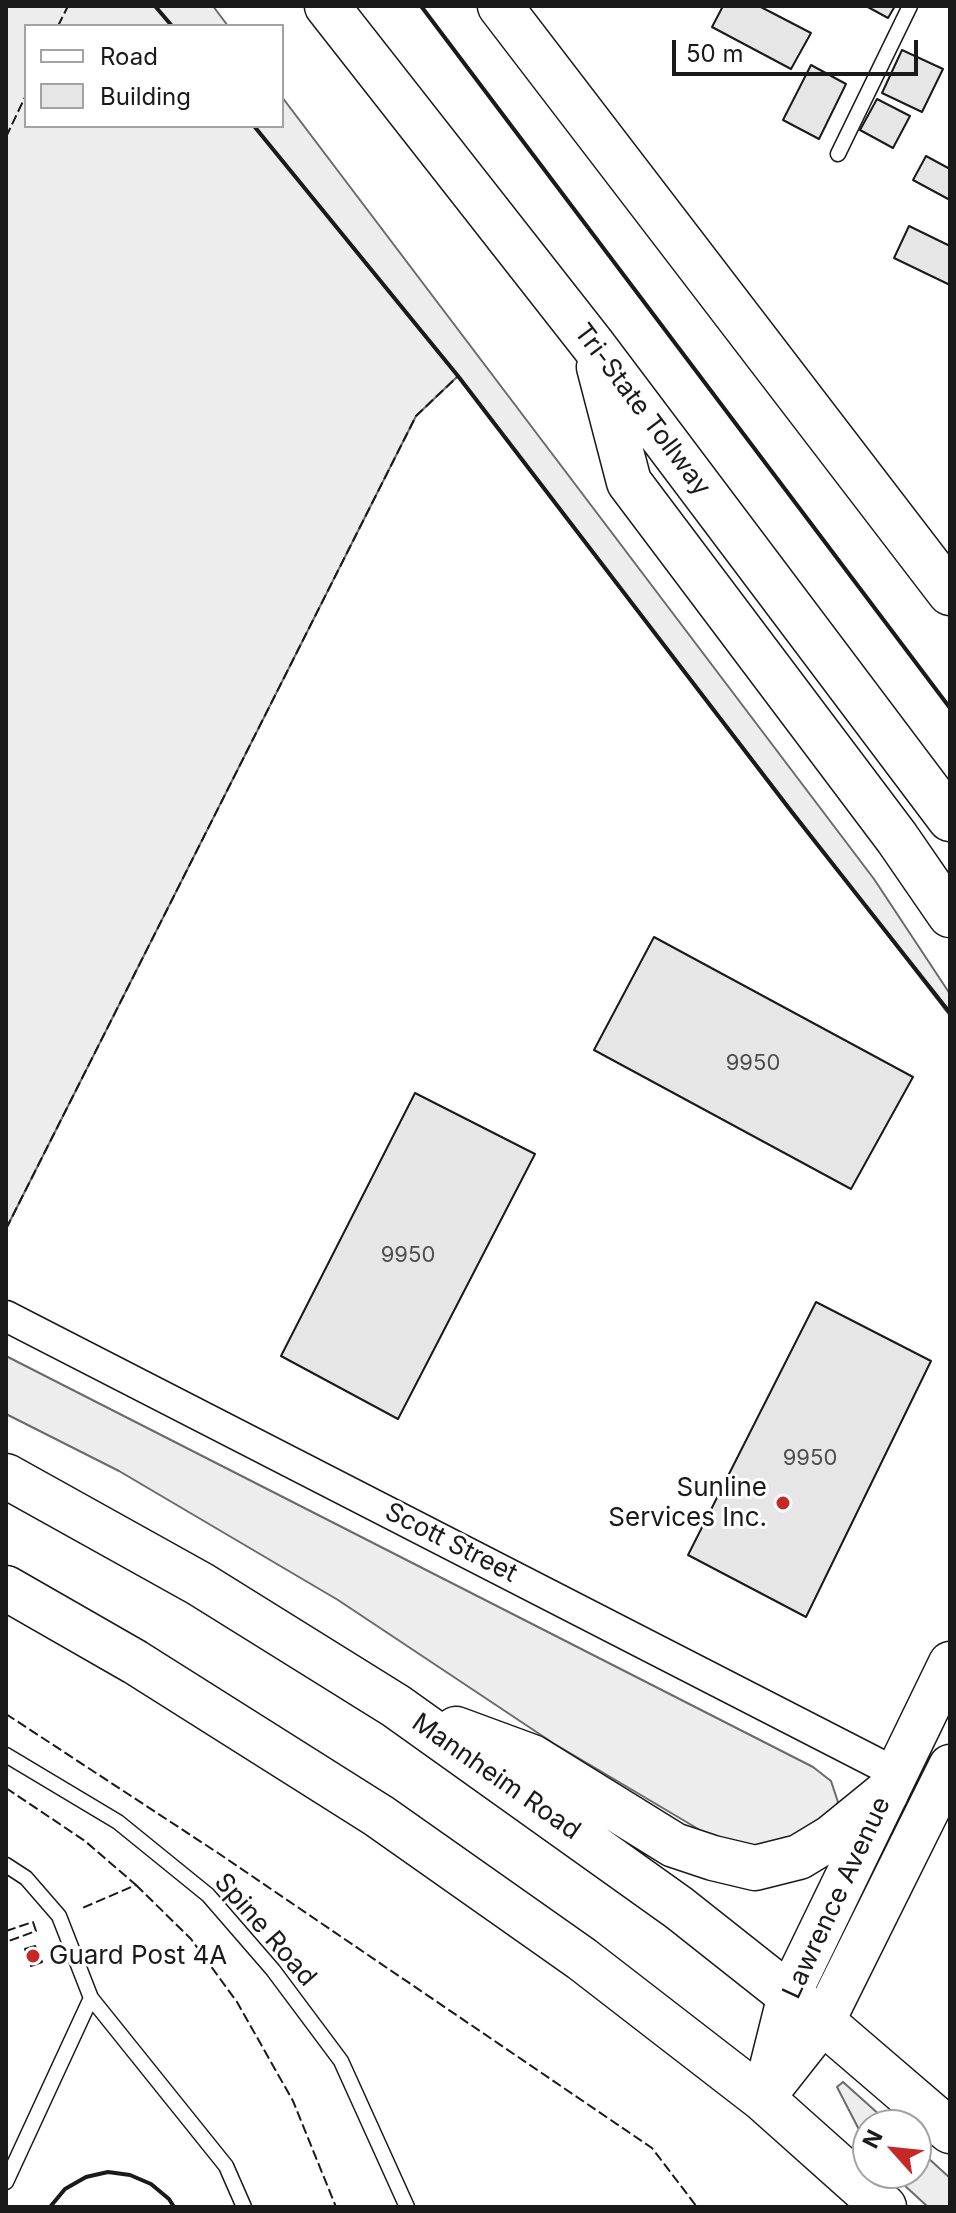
<!DOCTYPE html>
<style>
body{margin:0}
#map{position:relative;width:956px;height:2213px;overflow:hidden;background:#fff;font-family:Inter,sans-serif}
canvas{display:block}
.frame{position:absolute;inset:0;border:8px solid #1a1a1a;pointer-events:none}
.legend{position:absolute;left:24px;top:24px;width:260px;height:104px;box-sizing:border-box;background:#fff;border:2px solid #a3a3a3;margin:0;padding:10px 14px;list-style:none;font-size:24px;color:#1a1a1a}
.legend li{display:flex;align-items:center;gap:16px;height:40px}
.legend b{width:40px;border:2px solid #a3a3a3}
.north{position:absolute;left:852px;top:2109px;width:80px;height:80px;box-sizing:border-box;background:#fff;border:2px solid #a3a3a3;border-radius:50%;rotate:297deg;font-size:22px;font-weight:700;line-height:32px;text-align:center;color:#1a1a1a}
.north::after{content:'';display:block;margin:auto;width:28px;height:36px;background:#c62828;clip-path:polygon(50% 0,100% 100%,50% 72%,0 100%)}
.scale{position:absolute;left:672px;top:40px;width:246px;height:36px;box-sizing:border-box;border:4px solid #1a1a1a;border-top:0;padding-left:10px;font-size:24px;line-height:28px;white-space:nowrap;color:#1a1a1a;-webkit-text-stroke:6px #fff;paint-order:stroke}
</style>
<div id="map">
<canvas width="956" height="2213"></canvas>
<div class="frame"></div>
<ul class="legend">
<li><b style="height:10px;background:#fff"></b>Road</li>
<li><b style="height:22px;background:#e6e6e6"></b>Building</li>
</ul>
<div class="north">N</div>
<div class="scale">50 m</div>
</div>
<script>
const g = document.querySelector('canvas').getContext('2d');
g.lineJoin = 'round';
function fill(path, color) { g.fillStyle = color; g.fill(path, 'evenodd'); }
const toPath = rows => new Path2D(rows.map(r => 'M' + r).join(''));
function stroke(path, color, width, dash) { g.strokeStyle = color; g.lineWidth = width; g.lineCap = dash ? 'butt' : 'round'; g.setLineDash(dash || []); g.stroke(path); }
function drawText(font, color, halo, rows, align = 'center') {
  g.font = font + ' Inter,sans-serif'; g.lineWidth = 6; g.setLineDash([]); g.textBaseline = 'middle'; g.strokeStyle = halo; g.fillStyle = color; for (const [text, x, y, turn = 0] of rows) {
    g.save(); g.translate(x, y); g.rotate((+turn || 0) * Math.PI / 180); g.textAlign = isNaN(turn) ? turn : align; if (halo) g.strokeText(text, 0, 0); g.fillText(text, 0, 0); g.restore();
  }
}
const built = toPath([
 [6,6,213,6,228,26,26,26,26,126,282,126,282,97,874,879,950,994,950,1016,458,376,416,416,6,1229,6,6],
 [6,1356,813,1767,831,1781,838,1802,832,1815,792,1845,756,1849,710,1836,553,1743,338,1600,119,1471,6,1414,6,1356],
 [843,2082,891,2125,868,2125,868,2147,837,2087,843,2082],
 [916,2147,950,2178,950,2207,928,2207,891,2173,916,2173,916,2147]
]);
const building = toPath([
 [723,6,759,6,811,33,791,69,712,27,723,6],
 [866,6,895,6,888,18,866,6],
 [902,50,943,69,922,112,882,93,902,50],
 [811,65,846,84,819,139,783,120,811,65],
 [877,99,910,116,893,148,860,130,877,99],
 [926,156,950,169,950,200,913,180,926,156],
 [909,226,950,246,950,285,894,258,909,226],
 [654,937,913,1077,851,1189,594,1050,654,937],
 [415,1093,535,1154,398,1419,281,1356,415,1093],
 [816,1302,931,1361,806,1617,688,1555,816,1302],
 [35,1946,42,1962,31,1966,25,1949,35,1946]
]);
const lane = toPath([
 [838,154,910,6],
 [6,1755,118,1822,208,1895,273,1970,341,2061,407,2207],
 [6,1865,26,1878,59,1916,91,1998,226,2166,244,2207],
 [6,2182,91,1998]
]);
const street = toPath([
 [6,1316,896,1773]
]);
const secondary = toPath([
 [771,2088,823,2022,950,1766],
 [763,2099,789,1995,950,1663]
]);
const primary = toPath([
 [6,1476,200,1584,396,1706,679,1908,823,2022,950,2131],
 [6,1588,135,1662,379,1816,582,1959,763,2099,884,2207],
 [456,1729,532,1757,674,1845,713,1858,755,1868,799,1857,832,1837,886,1793]
]);
const highway = toPath([
 [327,6,593,345,950,819],
 [500,6,950,593],
 [599,367,629,482,897,838,950,915]
]);
const fence = toPath([
 [58,26,68,6],
 [6,137,26,95],
 [6,1229,416,416,458,376],
 [6,1714,218,1853,652,2148,697,2207],
 [6,1788,85,1841,136,1885,80,1909],
 [136,1885,191,1939,237,2002,293,2101,336,2207],
 [6,1931,33,1922,36,1931,6,1942]
]);
const wall = toPath([
 [155,6,172,26],
 [421,6,950,708],
 [254,126,458,376,791,811,950,1013],
 [50,2207,65,2189,86,2177,108,2172,130,2175,151,2184,169,2199,174,2207]
]);
const markers = [
 [783,1503,8,"#c62828"],
 [33,1956,8,"#c62828"]
];
const numberNames = [
 ["9950",753,1063],
 ["9950",408,1255],
 ["9950",810,1458]
];
const streetNames = [
 ["Tri-State Tollway",642,410,53],
 ["Scott Street",451,1543,27],
 ["Mannheim Road",496,1777,35],
 ["Lawrence Avenue",837,1898,-65],
 ["Spine Road",265,1930,49]
];
const poiNames = [
 ["Sunline",767,1488],
 ["Services Inc.",767,1518],
 ["Guard Post 4A",49,1956,"left"]
];
fill(built, '#ededed');
stroke(built, '#6a6a6a', 2);
fill(building, '#e6e6e6');
stroke(building, '#1a1a1a', 2);
stroke(lane, '#1a1a1a', 17);
stroke(street, '#1a1a1a', 33);
stroke(secondary, '#1a1a1a', 45);
stroke(primary, '#1a1a1a', 47);
stroke(highway, '#1a1a1a', 47);
stroke(lane, '#fff', 14);
stroke(street, '#fff', 30);
stroke(secondary, '#fff', 42);
stroke(primary, '#fff', 44);
stroke(highway, '#fff', 44);
stroke(fence, '#1a1a1a', 2, [10, 4]);
stroke(wall, '#1a1a1a', 4);
for (const [x, y, r, color] of markers) { const dot = new Path2D(); dot.arc(x, y, r, 0, 2 * Math.PI); g.fillStyle = color; g.fill(dot); stroke(dot, '#fff', 3); }
drawText('22px', '#4d4d4d', null, numberNames);
drawText('26px', '#1a1a1a', '#fff', streetNames);
drawText('26px', '#1a1a1a', '#fff', poiNames, 'right');
</script>
